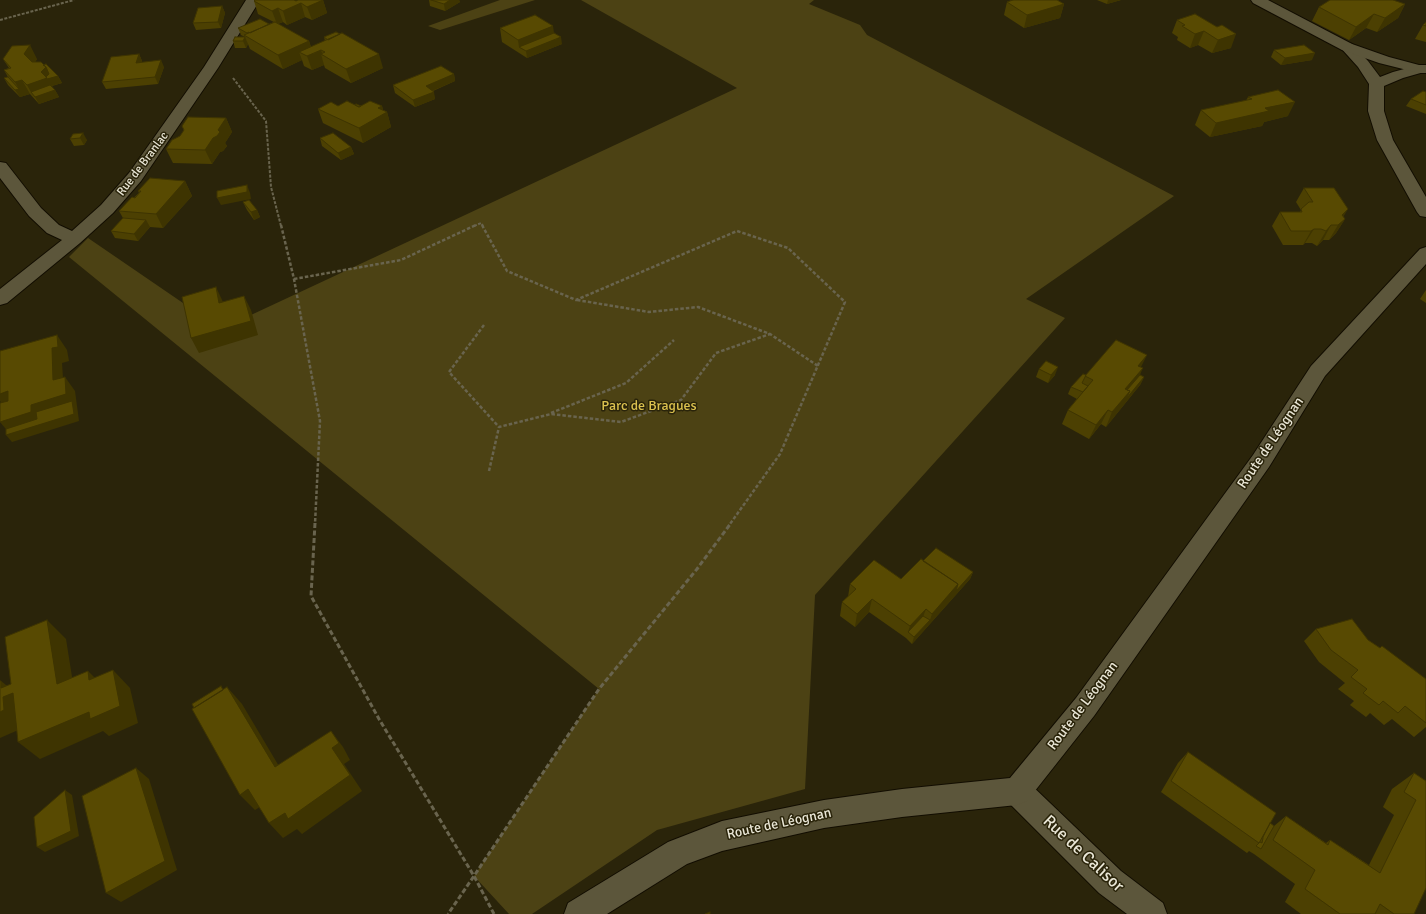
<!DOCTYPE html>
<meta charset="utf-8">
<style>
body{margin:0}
canvas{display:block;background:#2a240a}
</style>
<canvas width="1426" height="914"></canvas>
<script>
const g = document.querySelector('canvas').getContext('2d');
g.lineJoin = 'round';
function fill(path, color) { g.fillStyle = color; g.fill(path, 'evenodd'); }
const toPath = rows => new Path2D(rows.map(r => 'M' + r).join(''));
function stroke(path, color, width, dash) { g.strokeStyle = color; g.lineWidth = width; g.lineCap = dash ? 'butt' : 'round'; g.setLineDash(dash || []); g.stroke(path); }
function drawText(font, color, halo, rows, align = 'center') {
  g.font = font + ' Signika,sans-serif'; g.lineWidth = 3; g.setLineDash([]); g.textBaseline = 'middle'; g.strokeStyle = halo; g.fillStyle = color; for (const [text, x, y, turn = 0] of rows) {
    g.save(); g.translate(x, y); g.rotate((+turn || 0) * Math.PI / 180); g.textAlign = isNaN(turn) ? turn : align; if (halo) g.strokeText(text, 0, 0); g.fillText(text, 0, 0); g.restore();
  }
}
const green = toPath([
 [500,0,535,0,440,30,428,26],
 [581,0,814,0,809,4,860,25,867,35,1174,196,1026,299,1065,318,815,595,805,789,657,830,532,914,509,914,474,876,599,689,69,257,88,238,221,329,737,88]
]);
const pathFar2 = toPath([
 [0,20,74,0],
 [233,78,266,121,271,187,281,226],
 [474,226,481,223,483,226]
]);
const pathFar1 = toPath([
 [281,225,294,279,320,421,315,524],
 [482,225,507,271,576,300,737,231,788,248,845,302,780,454,730,524],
 [294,279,401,260,476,225],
 [577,300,649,312,698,307,770,334,818,366],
 [484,325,449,372,499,427,551,414,621,422,681,400,716,353,770,334],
 [551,413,626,383,674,340],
 [489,471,499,427]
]);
const path = toPath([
 [315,523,311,596,379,719,474,876,448,914],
 [494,914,474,876,599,689,697,569,731,523]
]);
const minor = toPath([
 [246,0,260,0,218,68,141,181,113,213,80,243,7,303,0,305,0,289,62,240,47,233,29,216,0,178,0,162,6,163,41,208,59,225,72,231,101,205,129,173,204,67,246,0],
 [1347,43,1352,44,1368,61,1380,77,1393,72,1419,65,1424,66,1426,68,1424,72,1403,78,1384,86,1384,111,1393,140,1426,197,1426,217,1420,216,1417,212,1377,140,1368,111,1369,84,1358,67,1340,47,1342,44,1347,43],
 [1017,777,1027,781,1121,871,1163,903,1167,914,1127,914,1099,893,1007,801,1003,791,1007,781,1017,777]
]);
const tertiary = toPath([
 [1251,0,1268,0,1352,44,1389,57,1419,65,1426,65,1426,73,1419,73,1379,63,1342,50,1253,3,1251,0],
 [1426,247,1426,264,1325,376,1269,467,1094,716,1027,801,1017,805,902,817,824,828,722,851,687,864,607,914,564,914,568,903,668,842,722,821,824,800,902,789,1010,778,1076,698,1253,455,1311,366,1420,249,1426,247]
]);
const wall = toPath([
 [323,0,327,13,312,20,305,17,287,25,283,22,278,24,309,41,311,47,325,41,324,37,383,68,351,83,325,68,324,65,312,70,304,66,302,60,283,69,250,49,248,44,246,48,235,48,233,41,245,37,241,35,238,28,269,24,274,22,258,14,254,1,296,1],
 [429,0,459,0,460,2,445,11,430,6],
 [1012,0,1057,0,1064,4,1060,18,1024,28,1004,15,1007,2],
 [1097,0,1121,0,1107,4],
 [1405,4,1398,18,1377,32,1366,28,1349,40,1312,21,1319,7],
 [222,6,225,13,221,28,196,30,193,23],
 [1195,14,1231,48,1212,53,1198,45,1190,48,1177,40,1178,37,1172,33,1177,20],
 [1426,22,1426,42,1415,39,1423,25],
 [500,28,554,33,562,44,527,58,502,42],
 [1274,50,1312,60,1281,65,1271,57],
 [139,54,142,61,142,62,164,67,158,84,106,89,102,82],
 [3,59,37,59,35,62,43,65,58,76,62,83,52,86,55,90,59,97,39,104,30,94,20,97,8,85,4,78,8,77,4,70,9,68],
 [454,74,455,81,433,91,435,99,415,107,395,93,393,85],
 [1426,92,1426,114,1406,106,1411,99],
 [1248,97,1288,116,1264,122,1262,126,1210,137,1195,125,1201,110,1246,101],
 [355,105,361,106,382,106,383,110,387,112,391,127,363,143,323,123,318,109,338,106],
 [226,118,232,132,225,143,227,146,223,151,220,152,212,164,173,163,166,149,180,136,184,131,182,126],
 [73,134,87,140,84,145,74,146,70,139],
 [320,138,351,147,354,154,341,160,322,146],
 [185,181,192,196,163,228,150,227,138,241,115,238,111,231,123,218,119,211,139,193,138,191],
 [1304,188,1343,216,1345,219,1336,233,1329,240,1323,240,1317,246,1312,243,1305,243,1303,245,1283,245,1272,226,1280,212,1300,212,1301,210,1296,202],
 [243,202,257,210,260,217,254,220,247,210],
 [1426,290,1426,303,1420,299],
 [1141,367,1140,375,1144,377,1140,385,1106,427,1101,424,1089,439,1062,424,1068,410,1077,399,1068,394,1071,387,1086,375],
 [1039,369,1055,375,1048,383,1036,377],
 [923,561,973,572,970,579,912,644,906,638,869,612,855,627,840,616,842,602,848,597,850,584,901,579],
 [1316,629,1368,640,1380,648,1426,679,1426,727,1414,737,1392,719,1384,725,1370,713,1366,717,1350,705,1354,701,1338,689,1345,683,1319,662,1304,641],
 [1188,752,1274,826,1286,816,1326,843,1330,840,1369,865,1394,815,1383,807,1392,789,1414,773,1426,781,1414,914,1301,914,1285,902,1295,884,1254,854,1249,851,1247,853,1161,792,1178,763]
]);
const shadedWall = toPath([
 [323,0,327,13,312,20,307,7],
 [450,0,459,0,460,2,445,11,444,4],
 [1108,0,1121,0,1107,4],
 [301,3,305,17,287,25,283,11],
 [1064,4,1060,18,1024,28,1027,15],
 [1405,4,1398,18,1377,32,1385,18],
 [222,6,225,13,221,28,218,22],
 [278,8,283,22,277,24,272,11],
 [1374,14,1366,28,1349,40,1356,27],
 [553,26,555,40,561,37,562,44,527,58,526,51,519,47,518,40],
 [1204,31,1198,45,1190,48,1195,34],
 [1236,34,1231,48,1212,53,1218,40],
 [245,37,248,44,246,48,243,41],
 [309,41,313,54,321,50,323,56,321,54,324,65,312,70,307,56,299,52,302,60,283,69,278,55],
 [30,45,37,59,32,68,24,54],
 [1315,53,1312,60,1281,65,1285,58],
 [139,54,142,61,140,70,136,63],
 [379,54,383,68,351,83,346,69],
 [161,60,164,67,158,84,155,77],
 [46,67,58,76,62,83,51,86,55,90,59,97,39,104,35,97,31,92,35,99,27,85],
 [454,74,455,81,427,93,426,86],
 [22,80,30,94,20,97,15,90,19,89,15,82],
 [434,92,435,99,415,107,413,100],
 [1295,102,1288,116,1264,122,1262,126,1210,137,1216,123,1265,108],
 [382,106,384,114,387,112,391,127,363,143,359,128,378,108],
 [226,118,232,132,225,143,227,146,223,151,220,152,212,164,205,150],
 [83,133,87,140,84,145,80,138],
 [351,147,354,154,341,160,338,153],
 [185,181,192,196,163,228,156,214],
 [247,185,250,193,251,199,221,205,217,198],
 [1348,209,1339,224,1342,215],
 [257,210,260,217,254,220,251,212],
 [1345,219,1336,233,1329,240,1338,225],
 [146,220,150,227,138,241,134,234],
 [1331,225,1323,240,1317,246,1326,231],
 [1314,229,1305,243,1303,245,1311,231],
 [216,287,223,302,219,303],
 [244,296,251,310,258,335,199,353,191,338],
 [57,335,67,350,69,361,62,363,64,394,53,380,52,348],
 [1147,355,1140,369,1138,366],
 [1058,367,1055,375,1048,383,1051,375],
 [1143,368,1136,383,1124,397,1125,389],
 [65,377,75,391,79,421,12,442,6,435,10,434,0,422,31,405],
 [1144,377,1140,385,1106,427,1112,412,1130,391],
 [8,391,14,408,7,409,0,401,0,394],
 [1108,410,1101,424,1089,439,1096,425],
 [973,572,970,579,912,644,914,637,930,620,932,614,958,584],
 [872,599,869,612,855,627,857,614],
 [926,609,921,622,908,632,910,626],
 [47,620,66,639,76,702,57,684],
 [113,670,130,688,138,723,109,736,103,731,40,759,18,742],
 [88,671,106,689,89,680],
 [1,681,22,698,25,727,0,738,0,712,1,688],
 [227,687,242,704,289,783,275,767],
 [331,731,343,747,350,760,344,764,362,791,302,834,297,829,283,838,269,823,332,748],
 [136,768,149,779,177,870,121,902,106,893],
 [248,789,263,805,255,810,240,795],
 [65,790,72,795,79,836,45,852,37,847]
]);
const building = toPath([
 [255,0,294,0,296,1,298,0,323,0,307,7,301,3,283,11,278,8,272,11,254,1,255,0],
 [431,0,450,0,444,4,431,0],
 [1013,0,1057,0,1064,4,1027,15,1007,2,1013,0],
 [1330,0,1393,0,1405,4,1385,18,1374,14,1356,27,1319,7,1330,0],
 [222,6,218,22,193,23,198,8,222,6],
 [1195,14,1217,27,1222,25,1236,34,1218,40,1204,31,1195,34,1182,26,1185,25,1177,20,1195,14],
 [535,15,553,26,518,40,500,28,535,15],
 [260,19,269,24,250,33,249,32,247,33,238,28,260,19],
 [275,22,309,41,278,55,244,35,275,22],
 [1426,22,1426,26,1423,25,1426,22],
 [336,32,340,34,328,40,324,37,336,32],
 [342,33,379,54,346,69,321,54,325,52,321,50,307,56,299,52,342,33],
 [554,33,561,37,526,51,519,47,554,33],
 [235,37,245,37,243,41,233,41,235,37],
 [30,45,24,54,32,62,41,62,46,67,41,72,47,78,27,85,22,80,15,82,4,70,11,68,3,59,12,46,30,45],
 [1304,45,1315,53,1285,58,1274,50,1304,45],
 [139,54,136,63,161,60,155,77,102,82,111,57,139,54],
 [46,64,58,76,47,79,46,77,49,74,46,67,43,65,46,64],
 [441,66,454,74,426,86,434,92,413,100,393,85,441,66],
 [8,77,19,89,15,90,4,78,8,77],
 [50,85,55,90,35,97,31,92,50,85],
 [1278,90,1295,102,1265,108,1269,111,1216,123,1201,110,1252,99,1248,97,1278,90],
 [1423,91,1426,92,1426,105,1411,99,1423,91],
 [347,101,359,107,370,101,382,106,378,108,387,112,359,128,318,109,331,102,338,106,347,101],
 [356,104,361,106,359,107,355,105,356,104],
 [188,117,226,118,218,130,220,132,217,136,213,138,205,150,166,149,172,140,180,136,184,130,182,126,188,117],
 [83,133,80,138,70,139,73,134,83,133],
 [333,133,351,147,338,153,320,138,333,133],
 [150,178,185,181,156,214,119,211,132,197,135,198,141,191,138,191,150,178],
 [247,185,247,192,217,198,217,191,247,185],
 [1304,188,1334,188,1348,209,1342,215,1345,219,1338,225,1331,225,1326,231,1321,229,1314,229,1311,231,1291,231,1280,212,1302,212,1301,209,1309,202,1313,202,1304,188],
 [249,200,257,210,251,212,243,202,249,200],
 [123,218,146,220,134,234,111,231,123,218],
 [216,287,219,303,244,296,251,321,191,338,182,297,216,287],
 [57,335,58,347,52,348,53,380,65,377,66,394,31,405,31,412,0,422,0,403,8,401,8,391,0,394,0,351,57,335],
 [1116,340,1147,355,1138,366,1143,368,1125,389,1130,391,1112,412,1108,410,1096,425,1068,410,1093,380,1085,376,1116,340],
 [1046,361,1058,367,1051,375,1039,369,1046,361],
 [1083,374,1086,375,1082,383,1088,386,1083,392,1071,387,1083,374],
 [1140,375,1144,377,1126,399,1130,391,1127,390,1140,375],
 [72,401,74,414,6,435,6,429,37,419,36,412,72,401],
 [936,548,973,572,956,591,958,584,923,561,936,548],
 [921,559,958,584,932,614,926,609,910,626,872,599,857,614,842,602,856,589,850,584,874,560,901,579,921,559],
 [923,616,930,620,914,637,908,632,923,616],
 [1352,619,1368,640,1380,648,1382,646,1426,679,1426,723,1405,706,1398,713,1383,701,1379,705,1363,693,1367,689,1351,677,1358,670,1331,650,1316,629,1352,619],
 [47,620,57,684,88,671,89,680,113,670,120,706,90,719,89,712,18,742,13,693,3,697,4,710,0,712,0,681,1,681,1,688,11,684,5,637,47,620],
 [221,686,223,690,194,708,192,704,221,686],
 [227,687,275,767,331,731,339,743,332,748,350,775,288,819,285,813,269,823,248,789,240,795,192,709,227,687],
 [1188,752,1276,813,1259,843,1171,781,1188,752],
 [136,768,165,861,106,893,82,796,136,768],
 [1414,773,1426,781,1426,888,1414,914,1394,914,1380,904,1375,914,1340,914,1305,889,1315,870,1273,840,1286,816,1328,845,1330,840,1380,873,1416,800,1404,792,1414,773],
 [65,790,71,831,37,847,34,817,65,790],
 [1270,823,1274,826,1261,849,1256,846,1260,842,1262,843,1263,838,1263,837,1270,823],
 [710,912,710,914,705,914,710,912]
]);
const farStreetnames = [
 ["Rue de Branlac",143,164,-53]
];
const parkNames = [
 ["Parc de Bragues",649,406]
];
const streetNames = [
 ["Route de Léognan",1271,443,-56],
 ["Route de Léognan",1083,706,-53],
 ["Route de Léognan",779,824,-12]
];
const nearStreetnames = [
 ["Rue de Calisor",1083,854,43]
];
fill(green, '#4c4214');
stroke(minor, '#120d00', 2);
stroke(tertiary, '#120d00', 2);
stroke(pathFar2, '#69644e', 2, [3, 1.5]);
stroke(pathFar1, '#69644e', 2.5, [3.5, 2]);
stroke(path, '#69644e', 3, [5, 2.5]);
fill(minor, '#5c563b');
fill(tertiary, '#5c563b');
fill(wall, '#4c4002');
fill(shadedWall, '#3e3401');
fill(building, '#584a02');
stroke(building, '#3e3401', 1);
drawText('12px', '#e9e6d6', '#2a240a', farStreetnames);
drawText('14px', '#dbc14f', '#2a240a', parkNames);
drawText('14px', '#e9e6d6', '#2a240a', streetNames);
drawText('17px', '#e9e6d6', '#2a240a', nearStreetnames);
</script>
